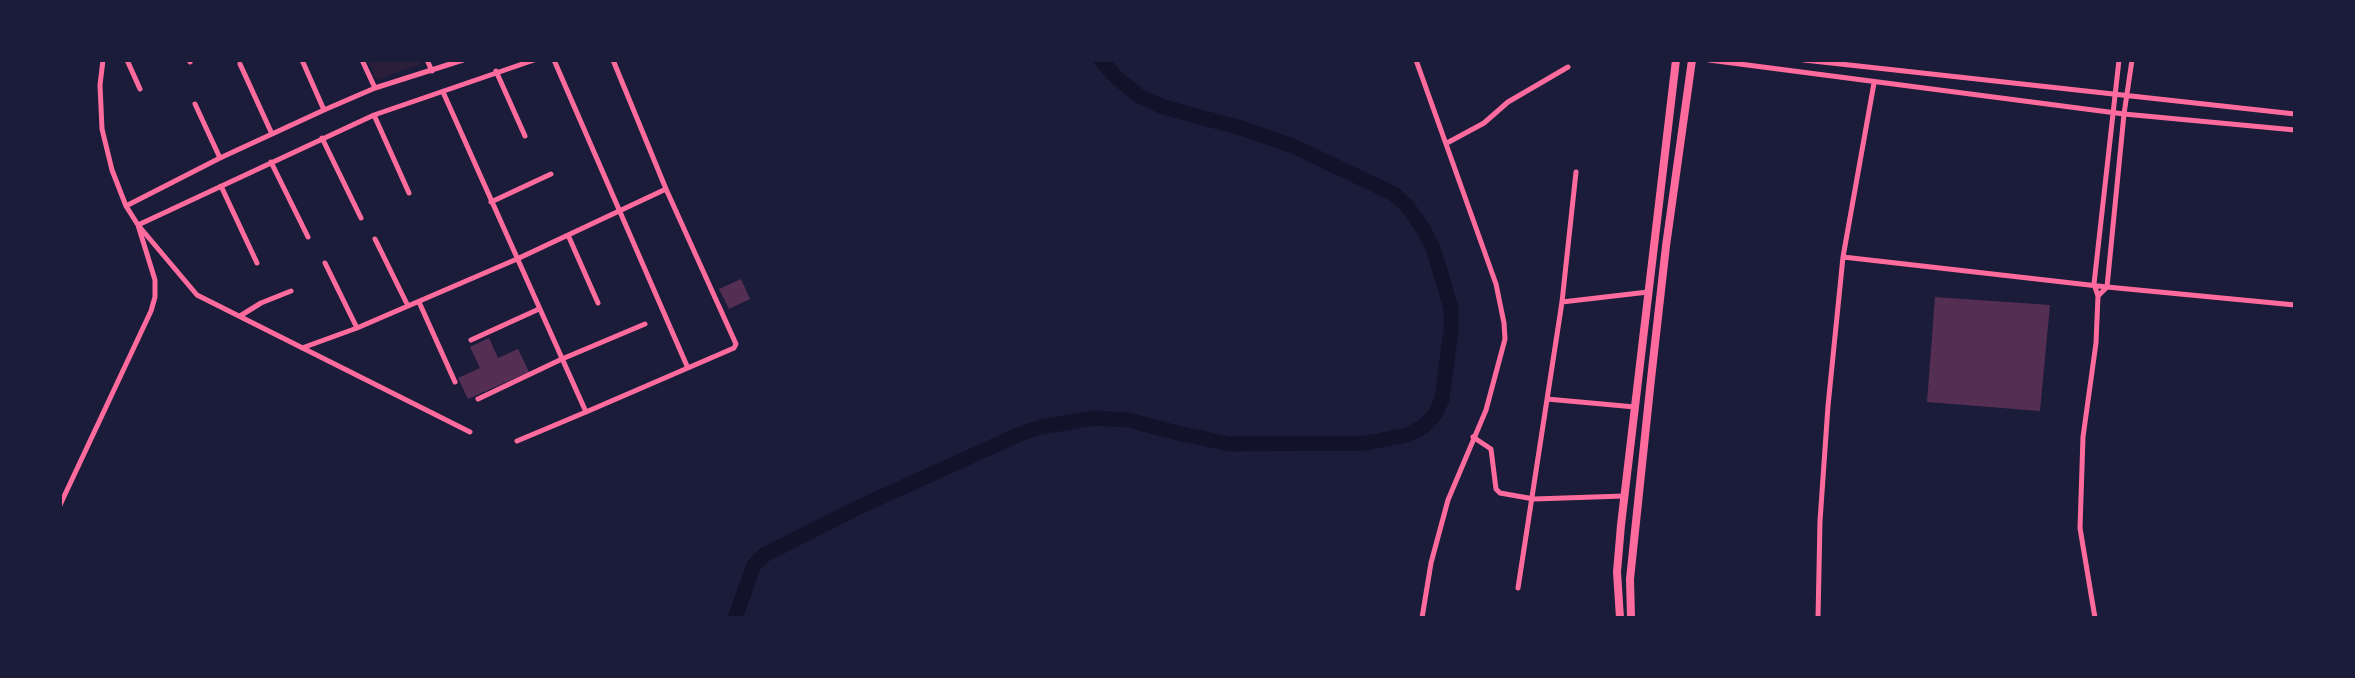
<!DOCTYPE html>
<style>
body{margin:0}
#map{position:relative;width:2355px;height:678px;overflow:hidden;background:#1b1b3a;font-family:"Titillium Web",sans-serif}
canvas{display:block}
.frame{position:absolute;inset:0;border:62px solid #1b1b3a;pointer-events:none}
</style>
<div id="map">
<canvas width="2355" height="678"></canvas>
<div class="frame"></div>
</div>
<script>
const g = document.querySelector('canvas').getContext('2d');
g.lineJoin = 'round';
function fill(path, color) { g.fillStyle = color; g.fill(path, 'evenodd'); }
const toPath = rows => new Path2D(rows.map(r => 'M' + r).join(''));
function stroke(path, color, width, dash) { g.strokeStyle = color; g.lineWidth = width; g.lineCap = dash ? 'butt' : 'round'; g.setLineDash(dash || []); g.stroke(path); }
const green = toPath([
 [368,60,419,60,421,64,376,80]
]);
const river = toPath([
 [735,618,754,565,764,555,859,507,1020,434,1041,427,1094,418,1129,420,1173,432,1230,444,1366,443,1407,435,1423,427,1436,413,1442,399,1451,330,1451,308,1433,248,1422,227,1407,206,1394,194,1293,146,1241,128,1163,107,1139,96,1117,78,1101,60]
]);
const building = toPath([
 [741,279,750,299,729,309,719,289],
 [1935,297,2050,305,2040,411,1927,402],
 [489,338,498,358,518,349,529,372,468,399,458,378,480,368,470,347]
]);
const minor = toPath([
 [103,60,100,85,102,129,112,170,126,206,138,225,197,295,470,432],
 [127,60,140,89],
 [189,60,190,62],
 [302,60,324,110],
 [362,60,375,88],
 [427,60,432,71],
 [554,60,687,366],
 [1416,60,1496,284,1504,323,1505,339,1486,410,1448,500,1431,563,1422,618],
 [1709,60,2124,114,2295,130],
 [1804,60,2295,114],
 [240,64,272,134],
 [496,71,525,136],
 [443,92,586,412,734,348,736,344,666,189,613,60],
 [195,104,220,158],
 [374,115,409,193],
 [322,138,361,218],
 [1447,143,1484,123,1508,102,1568,67],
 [271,162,308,237],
 [221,186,257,263],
 [491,202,551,174],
 [126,206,220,158,324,110,375,88,463,60],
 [568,235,598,303],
 [375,239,408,306],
 [1843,257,2107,287,2295,305],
 [325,263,357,328],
 [2098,296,2107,287,2124,114,2132,60],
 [419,302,455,382],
 [1562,302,1648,292],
 [240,316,261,303,291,291],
 [471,340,539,309],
 [302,348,357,328,408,306,517,259,666,189],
 [478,399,562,359,645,324],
 [1547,399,1635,407],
 [1473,437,1491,449,1496,489,1500,493,1534,499,1624,496],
 [517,441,586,412],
 [60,505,151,311,155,297,155,280,138,225,374,115,534,60],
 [1518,588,1562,302,1576,172],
 [1818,618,1820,521,1828,406,1843,257,1874,83],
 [2095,618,2080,528,2083,437,2096,343,2098,296,2094,284,2119,60]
]);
const secondary = toPath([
 [1620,618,1617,572,1621,525,1676,60],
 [1631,618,1630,579,1651,379,1666,246,1692,60]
]);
fill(green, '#2a1e3b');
stroke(river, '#12122b', 15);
fill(building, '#542f53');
stroke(minor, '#ff6b9d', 5);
stroke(secondary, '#ff6b9d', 8);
</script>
